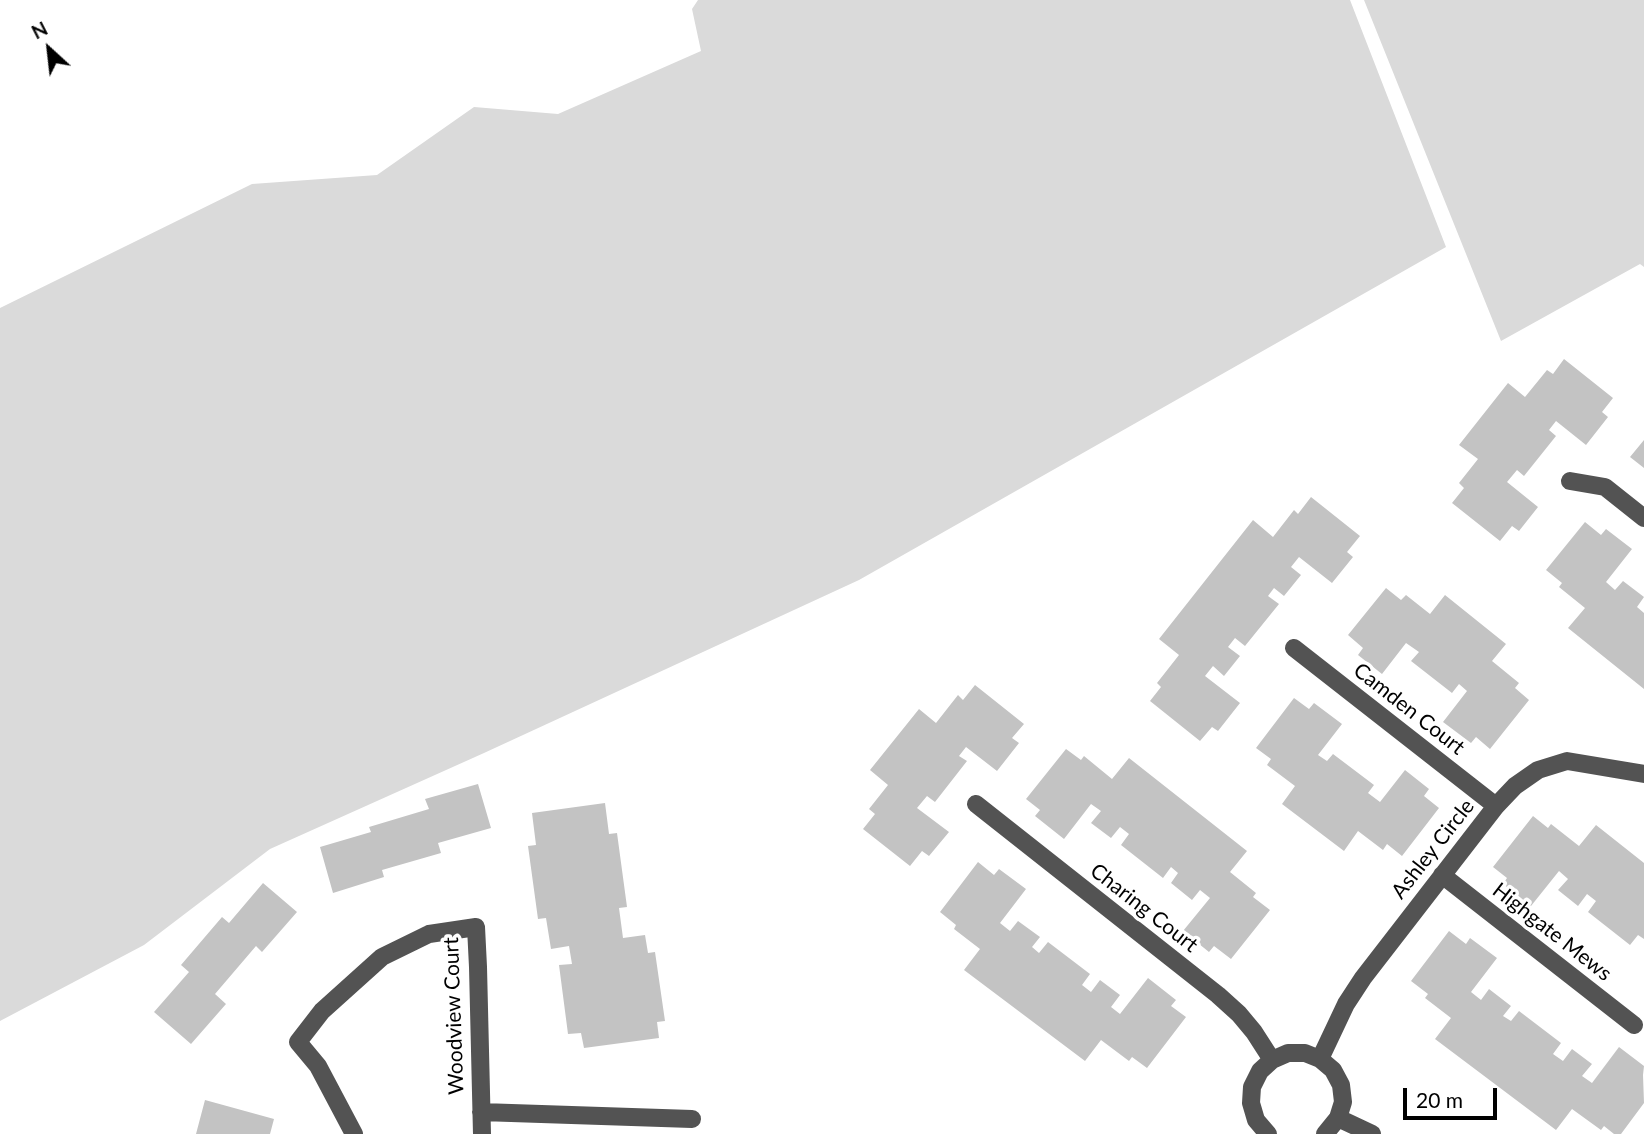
<!DOCTYPE html>
<style>
body{margin:0}
#map{position:relative;width:1644px;height:1134px;overflow:hidden;background:#fff;font-family:Lato,sans-serif}
canvas{display:block}
.north{position:absolute;left:14px;top:14px;width:70px;height:70px;-webkit-text-stroke:5px #fff;paint-order:stroke;rotate:333deg;font-size:19px;font-weight:700;line-height:28px;text-align:center;color:#000}
.north::after{content:'';display:block;margin:auto;width:24px;height:32px;background:#000;clip-path:polygon(50% 0,100% 100%,50% 72%,0 100%)}
.scale{position:absolute;left:1403px;top:1088px;width:94px;height:32px;box-sizing:border-box;border:4px solid #000;border-top:0;padding-left:9px;font-size:21px;line-height:24px;white-space:nowrap;color:#000;-webkit-text-stroke:5px #fff;paint-order:stroke}
</style>
<div id="map">
<canvas width="1644" height="1134"></canvas>
<div class="north">N</div>
<div class="scale">20 m</div>
</div>
<script>
const g = document.querySelector('canvas').getContext('2d');
g.lineJoin = 'round';
function fill(path, color) { g.fillStyle = color; g.fill(path, 'evenodd'); }
const toPath = rows => new Path2D(rows.map(r => 'M' + r).join(''));
function stroke(path, color, width, dash) { g.strokeStyle = color; g.lineWidth = width; g.lineCap = dash ? 'butt' : 'round'; g.setLineDash(dash || []); g.stroke(path); }
function drawText(font, color, halo, rows, align = 'center') {
  g.font = font + ' Lato,sans-serif'; g.lineWidth = 7; g.setLineDash([]); g.textBaseline = 'middle'; g.strokeStyle = halo; g.fillStyle = color; for (const [text, x, y, turn = 0] of rows) {
    g.save(); g.translate(x, y); g.rotate((+turn || 0) * Math.PI / 180); g.textAlign = isNaN(turn) ? turn : align; if (halo) g.strokeText(text, 0, 0); g.fillText(text, 0, 0); g.restore();
  }
}
const green = toPath([
 [698,0,1350,0,1446,247,859,580,484,753,270,849,144,945,0,1021,0,308,252,184,377,175,474,107,558,114,701,51,692,9],
 [1364,0,1644,0,1644,267,1640,264,1501,341]
]);
const building = toPath([
 [1564,359,1613,398,1602,412,1608,417,1586,445,1556,421,1549,430,1556,436,1524,476,1517,470,1507,482,1538,507,1519,531,1512,526,1500,541,1452,503,1464,488,1459,483,1478,459,1459,445,1508,383,1525,397,1547,370,1553,374],
 [1644,440,1644,468,1630,457],
 [1311,497,1360,536,1347,552,1353,557,1332,583,1299,557,1291,567,1301,575,1284,596,1274,588,1268,596,1279,604,1245,646,1235,638,1228,647,1240,656,1224,676,1213,666,1205,676,1240,703,1218,731,1212,727,1200,741,1150,701,1161,687,1157,683,1179,655,1159,639,1253,520,1273,537,1294,510,1298,514],
 [1585,522,1601,535,1606,529,1632,549,1606,582,1615,590,1623,581,1644,597,1637,607,1644,613,1644,689,1568,628,1585,608,1559,587,1562,583,1546,570],
 [1386,588,1401,600,1406,595,1430,614,1445,595,1506,644,1492,661,1519,683,1515,688,1529,700,1490,749,1476,737,1471,743,1443,722,1467,691,1459,684,1452,693,1411,661,1419,652,1406,643,1382,674,1358,655,1363,648,1348,635],
 [975,685,1024,724,1012,738,1019,743,997,771,966,747,959,756,967,761,935,802,927,796,917,808,949,832,929,856,922,851,910,866,863,829,875,814,869,809,888,785,870,770,919,709,936,723,958,695,963,700],
 [1294,698,1309,709,1314,703,1342,724,1318,755,1327,761,1333,754,1374,785,1368,793,1380,802,1405,770,1429,789,1424,796,1439,808,1402,856,1387,844,1383,850,1358,831,1344,851,1282,804,1295,786,1267,765,1271,759,1256,748],
 [1066,749,1081,760,1084,756,1112,779,1129,758,1247,851,1230,872,1256,893,1253,897,1270,910,1231,959,1214,946,1209,952,1183,931,1210,898,1200,890,1192,900,1171,883,1178,873,1171,867,1163,878,1121,845,1129,834,1120,827,1111,838,1091,823,1101,811,1091,804,1064,839,1035,816,1040,810,1026,799],
 [478,784,491,828,438,843,441,853,382,870,384,877,333,893,320,847,371,832,369,827,429,809,425,799],
 [605,803,609,834,617,833,627,907,619,908,623,938,645,935,648,953,655,952,665,1021,657,1022,659,1038,584,1048,581,1033,568,1034,559,965,572,964,569,946,551,949,546,918,538,919,528,846,536,845,532,813],
 [1533,816,1548,828,1551,824,1579,846,1596,825,1644,863,1644,939,1638,935,1630,945,1588,912,1596,901,1587,894,1578,906,1558,890,1568,879,1559,871,1531,906,1503,884,1507,878,1493,867],
 [978,862,994,875,999,869,1026,889,1000,923,1010,931,1018,921,1040,937,1032,947,1039,953,1048,942,1090,974,1082,985,1091,992,1100,980,1120,995,1111,1007,1120,1014,1148,978,1176,1000,1171,1006,1186,1017,1147,1068,1132,1057,1129,1061,1101,1040,1085,1061,964,970,980,949,954,929,956,925,940,912],
 [263,883,297,912,262,952,256,946,215,994,226,1004,191,1044,154,1012,189,972,181,965,222,917,229,923],
 [1449,931,1466,944,1470,938,1497,958,1471,992,1481,1000,1489,989,1511,1006,1503,1016,1511,1021,1519,1011,1561,1043,1553,1054,1563,1061,1572,1049,1592,1064,1582,1076,1592,1083,1619,1047,1644,1066,1643,1075,1644,1103,1621,1134,1614,1134,1604,1126,1601,1130,1572,1109,1556,1130,1435,1039,1451,1018,1425,998,1428,994,1411,981],
 [205,1100,274,1119,270,1134,196,1134]
]);
const minor = toPath([
 [1570,481,1605,487,1644,518],
 [1294,648,1496,806],
 [976,804,1218,995,1239,1014,1254,1032,1272,1060],
 [1442,875,1634,1025],
 [1320,1059,1346,1004,1363,978,1496,806,1515,786,1538,770,1567,761,1644,774],
 [481,1112,692,1119],
 [1338,1118,1372,1134],
 [354,1134,318,1066,298,1042,322,1011,382,957,429,934,476,927,478,967,482,1134],
 [1268,1134,1256,1120,1251,1103,1252,1087,1260,1071,1272,1060,1288,1053,1305,1053,1320,1059,1333,1070,1341,1085,1343,1102,1338,1118,1325,1134]
]);
const streetNames = [
 ["Camden Court",1409,709,38],
 ["Ashley Circle",1433,849,-52],
 ["Charing Court",1144,908,38],
 ["Highgate Mews",1552,932,38],
 ["Woodview Court",454,1016,-92]
];
fill(green, '#dadada');
fill(building, '#c3c3c3');
stroke(minor, '#535353', 18);
drawText('21px', '#000', '#fff', streetNames);
</script>
